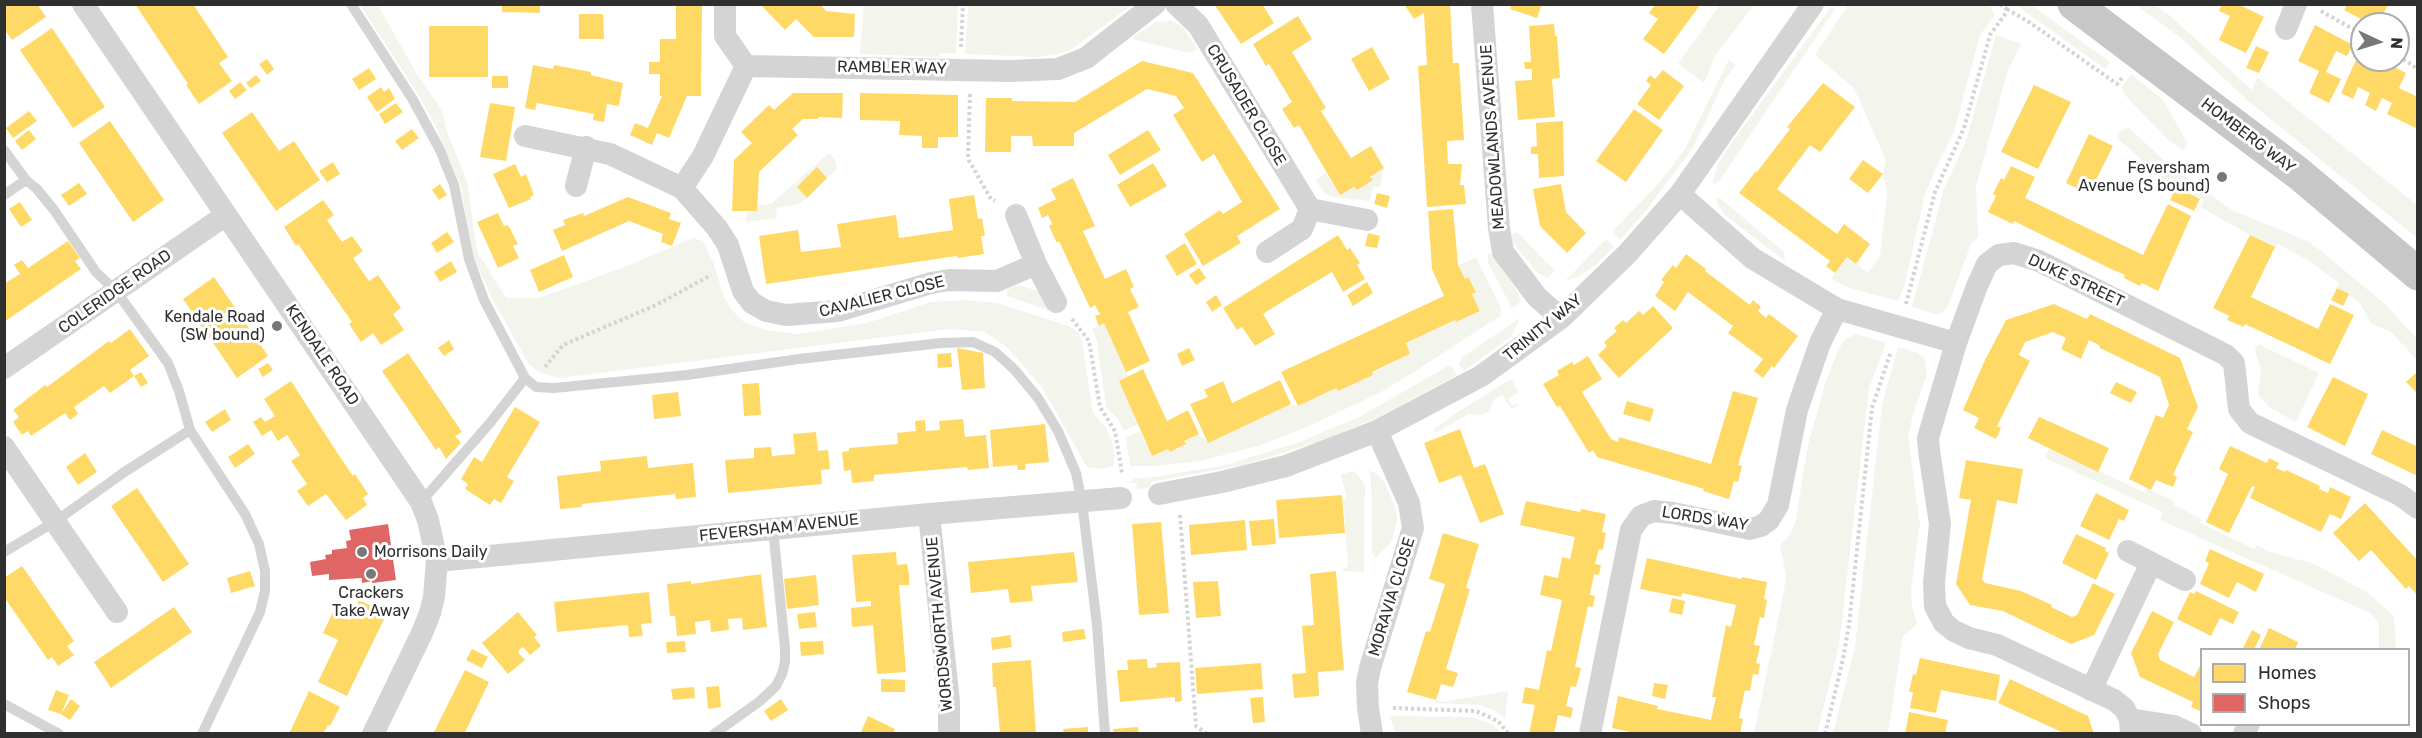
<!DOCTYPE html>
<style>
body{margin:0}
#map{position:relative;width:2422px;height:738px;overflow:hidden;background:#fff;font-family:Rubik,sans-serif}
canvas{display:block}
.frame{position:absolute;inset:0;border:6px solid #2f2f2f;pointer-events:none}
.legend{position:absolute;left:2200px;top:648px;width:210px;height:78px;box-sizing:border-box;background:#fff;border:2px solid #acacac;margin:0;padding:8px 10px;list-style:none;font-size:18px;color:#2f2f2f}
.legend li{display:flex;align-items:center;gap:12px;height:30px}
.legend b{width:30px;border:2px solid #acacac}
.north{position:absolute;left:2350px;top:12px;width:60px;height:60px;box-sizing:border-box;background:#fff;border:2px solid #acacac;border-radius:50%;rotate:94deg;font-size:16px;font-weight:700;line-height:24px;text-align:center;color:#2f2f2f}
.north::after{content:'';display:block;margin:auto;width:21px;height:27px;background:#787878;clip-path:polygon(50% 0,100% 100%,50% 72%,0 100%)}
</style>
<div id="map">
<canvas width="2422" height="738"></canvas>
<div class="frame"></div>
<ul class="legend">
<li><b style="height:16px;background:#ffd966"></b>Homes</li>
<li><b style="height:16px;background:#e06666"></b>Shops</li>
</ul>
<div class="north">N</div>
</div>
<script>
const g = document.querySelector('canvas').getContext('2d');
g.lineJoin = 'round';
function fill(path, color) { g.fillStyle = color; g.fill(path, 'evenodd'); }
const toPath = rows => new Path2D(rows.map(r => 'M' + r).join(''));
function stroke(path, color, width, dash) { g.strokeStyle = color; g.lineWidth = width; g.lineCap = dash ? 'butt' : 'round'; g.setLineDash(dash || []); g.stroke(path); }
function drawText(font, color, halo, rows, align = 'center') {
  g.font = font + ' Rubik,sans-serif'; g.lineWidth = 6; g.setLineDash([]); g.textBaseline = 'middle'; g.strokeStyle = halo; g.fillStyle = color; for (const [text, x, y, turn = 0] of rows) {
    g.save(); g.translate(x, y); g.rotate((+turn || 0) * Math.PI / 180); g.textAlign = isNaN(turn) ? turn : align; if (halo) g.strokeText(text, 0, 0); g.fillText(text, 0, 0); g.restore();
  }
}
const green = toPath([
 [1987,4,1992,8,1994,16,1980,35,1954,132,1935,170,1925,195,1904,287,1898,301,1850,288,1831,279,1847,257,1868,273,1880,255,1887,194,1883,174,1886,160,1854,88,1815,55,1848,5],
 [360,5,378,5,417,74,442,110,447,132,467,181,477,251,506,298,539,298,630,265,693,238,703,241,713,262,724,297,732,310,744,322,766,330,797,334,830,329,867,323,931,302,963,300,997,303,1069,326,1078,332,1082,340,1093,413,1106,428,1112,440,1115,456,1113,466,1102,469,1087,467,1041,386,1008,348,985,332,949,329,560,378,540,373,528,363,491,296,472,254,461,187,437,129,418,94],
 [864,5,958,5,956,53,941,53,940,57,860,54],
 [968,5,968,4,1132,5,1072,49,1057,54,1037,57,965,54],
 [1720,5,1754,5,1715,56,1704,83,1678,64],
 [2016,5,2031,5,2110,62,2105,69],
 [2136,5,2155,5,2168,14,2252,90,2257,77,2417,205,2417,238,2247,100,2180,37],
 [1831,7,1835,9,1720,180,1713,185,1714,175,1722,156],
 [1172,21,1183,27,1197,49,1190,53,1135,40,1133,37,1156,22],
 [1996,35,2021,44,2008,70,1976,187,1978,237,1971,244,1948,306,1942,313,1935,314,1912,307,1944,189,1966,141],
 [1729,59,1736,65,1725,79,1693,148,1644,213,1620,240,1614,234,1614,230,1659,183,1685,149],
 [2131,74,2163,100,2188,144,2183,150,2168,140,2123,93,2122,87],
 [2128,127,2168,164,2232,210,2309,242,2321,251,2386,305,2417,339,2417,360,2391,332,2372,324,2359,302,2337,288,2339,283,2306,259,2278,244,2275,247,2250,235,2200,207,2204,200,2170,185,2117,138,2118,133],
 [829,153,835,159,837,170,827,178,797,187,807,198,799,204,776,208,777,218,746,222,747,212,757,211,757,205,771,204],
 [1384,168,1380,187,1373,187,1370,201,1332,197,1324,192,1316,181,1326,173,1340,195,1354,187,1357,190,1372,180,1370,177],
 [1716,197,1720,198,1784,252,1785,261,1726,216,1717,204],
 [1517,232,1555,271,1547,278,1537,272,1513,243,1511,234],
 [1608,240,1614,246,1597,264,1578,277,1565,281,1604,241],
 [1492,254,1517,291,1521,302,1512,308,1488,263,1488,255],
 [1476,258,1501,308,1500,316,1417,370,1381,392,1307,427,1258,446,1200,461,1153,466,1130,466,1126,438,1140,431,1152,456,1168,449,1170,452,1186,445,1184,441,1199,434,1208,442,1291,404,1298,406,1336,388,1338,391,1410,354,1406,343,1455,320,1456,322,1480,311,1472,294,1476,292,1468,277,1465,279,1458,265],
 [1015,286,1022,286,1037,291,1044,297,1050,311,1007,296,1007,290],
 [1520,318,1511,337,1464,371,1459,364,1461,358],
 [1104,323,1128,376,1119,381,1139,424,1124,431,1117,418,1106,407,1097,341,1092,329],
 [1857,334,1886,343,1869,388,1839,646,1817,733,1754,733,1784,591,1786,575,1780,545,1789,536,1795,524,1808,445,1825,384,1838,350,1845,339],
 [2258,344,2319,373,2296,422,2270,408,2258,395,2261,371,2255,350],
 [1898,347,1916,352,1924,358,1927,374,1913,415,1908,437,1920,523,1911,590,1912,605,1917,624,1903,636,1888,733,1833,733,1855,647,1882,405],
 [1448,366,1453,368,1457,375,1379,417,1324,440,1243,465,1150,482,1150,487,1147,488,1136,489,1137,483,1128,483,1134,479,1162,476,1225,465,1300,442,1361,416],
 [1511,379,1519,392,1508,399,1513,406,1517,403,1517,406,1511,409,1502,395,1495,399,1488,412,1483,415,1468,414,1436,433,1433,430,1453,415],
 [2049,448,2146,493,2147,488,2173,501,2174,505,2201,519,2200,523,2254,549,2257,545,2269,552,2312,563,2367,592,2394,616,2396,649,2379,649,2379,623,2370,613,2160,520,2163,512,2045,458],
 [1369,470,1377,474,1384,482,1395,506,1397,520,1391,543,1375,558,1372,552,1371,481],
 [1354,471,1365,484,1364,572,1342,571,1348,565,1343,499,1347,499,1341,474],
 [1508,691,1505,719,1492,709,1479,705,1435,703,1436,700,1442,702],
 [1390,716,1472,717,1493,725,1502,733,1400,733,1394,730]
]);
const homes = toPath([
 [4,4,37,4,46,17,12,40,4,29],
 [135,4,193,4,228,57,219,63,232,81,199,104,186,85,188,84],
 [502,4,540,4,540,13,502,12],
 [676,4,702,4,701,96,687,96,669,138,657,133,652,145,630,135,635,123,648,128,662,96,660,96,660,74,649,74,649,62,660,62,660,39,676,39],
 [760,4,820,4,826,11,855,14,854,37,814,37,796,19,785,30],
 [1214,4,1262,4,1274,23,1241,44],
 [1404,4,1450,4,1453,63,1459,63,1464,140,1447,141,1448,164,1462,164,1460,185,1464,185,1466,204,1427,207,1418,66,1427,65,1424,13,1414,19],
 [1512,4,1542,4,1537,18,1510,9],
 [2222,4,2238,4,2264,17,2246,53,2219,40,2230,16,2219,11],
 [1655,5,1700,5,1664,54,1643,39,1658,19,1649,13],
 [2347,5,2388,5,2383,14,2395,20,2393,24,2371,24,2344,10],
 [579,14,603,14,604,39,579,39],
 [1298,16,1312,39,1292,52,1326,108,1321,111,1351,158,1371,146,1384,168,1370,177,1373,180,1357,190,1354,187,1340,195,1299,125,1294,128,1282,109,1292,102,1269,64,1266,66,1253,44],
 [1554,24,1555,36,1557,36,1560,78,1552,79,1555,117,1518,120,1515,81,1532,80,1532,69,1525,69,1524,62,1531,62,1529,26],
 [2315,25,2353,45,2347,56,2336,51,2326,72,2341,79,2329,103,2309,93,2319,71,2298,61],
 [429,26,488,26,488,77,429,77],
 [52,28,105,107,73,128,20,50],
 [2256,46,2269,52,2259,73,2246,68],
 [1372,47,1390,79,1369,91,1351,59],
 [2360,51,2362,52,2362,60,2379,60,2406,73,2399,88,2418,97,2418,129,2387,114,2392,103,2382,98,2376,111,2365,105,2370,93,2358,87,2353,99,2341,93],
 [267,59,274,69,267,75,259,64],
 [1142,61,1193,73,1280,209,1237,236,1241,243,1203,266,1184,234,1220,210,1223,214,1242,202,1214,154,1202,162,1192,146,1173,115,1184,108,1176,96,1147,89,1074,133,1074,146,1033,146,1032,136,1011,136,1011,152,985,152,986,98,1012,98,1012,101,1075,102],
 [533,65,553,69,554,65,591,72,591,75,623,83,619,106,607,104,604,122,593,120,594,114,584,112,537,103,535,110,525,108],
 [369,68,376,79,359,90,352,79],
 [1663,70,1684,86,1659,120,1637,104,1651,85,1646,81,1650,75,1655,79],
 [256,75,261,81,251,88,246,83],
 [492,76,508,76,508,88,492,88],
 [240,82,247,90,235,99,229,91],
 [1823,83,1855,107,1820,152,1810,145,1777,189,1837,234,1844,224,1870,244,1856,264,1847,257,1835,273,1826,266,1830,261,1739,193,1756,171,1757,172,1790,129,1787,127],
 [2034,85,2071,102,2038,169,2001,152],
 [381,87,384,92,389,88,395,99,377,112,367,97],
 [793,93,843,93,842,118,819,117,818,119,803,119,792,129,798,135,759,172,757,211,732,211,734,160,752,143,741,132,769,105,774,110],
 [860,93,958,95,958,137,938,137,938,148,922,148,922,136,899,135,900,121,860,120],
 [396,103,403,112,385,124,379,114],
 [490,103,515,107,506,161,480,157],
 [1634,109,1663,130,1626,182,1596,161],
 [29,111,37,121,13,138,6,128],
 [252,112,279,151,294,141,320,180,276,211,222,133],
 [110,121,164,200,133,222,79,143],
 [1563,121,1564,176,1539,178,1538,154,1531,154,1531,147,1537,146,1536,123],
 [412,129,419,138,402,150,395,141],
 [29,130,36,139,22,150,15,141],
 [1148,130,1161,150,1120,175,1108,155],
 [2089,134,2113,146,2089,194,2066,183],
 [1863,160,1883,174,1868,193,1849,179],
 [333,162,340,174,327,182,319,171],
 [1153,163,1167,186,1130,207,1117,185],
 [515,164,521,177,526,174,534,195,530,197,531,199,509,208,493,174],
 [2011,166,2035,177,2025,198,2143,255,2168,204,2191,216,2158,291,2142,283,2140,286,2124,278,2125,275,2111,269,2014,221,2013,224,1988,212,1996,196,1993,194,2001,178,2004,180],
 [817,167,827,178,807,198,797,187],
 [1073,178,1095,226,1083,231,1105,279,1126,269,1134,287,1130,289,1139,307,1128,312,1150,361,1126,372,1104,323,1099,326,1095,316,1100,314,1095,305,1090,308,1059,241,1057,243,1049,226,1052,224,1048,215,1042,218,1038,208,1056,199,1051,189],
 [79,183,87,194,69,206,61,195],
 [440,184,447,195,439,200,432,190],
 [1561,184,1566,212,1586,233,1567,253,1540,226,1533,189],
 [2176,187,2200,199,2194,211,2170,200],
 [1377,193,1390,196,1387,208,1374,204],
 [974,195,978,219,982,218,985,236,981,236,984,254,958,258,957,256,766,284,759,236,798,230,801,252,841,247,837,224,876,218,896,215,899,238,953,230,949,199],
 [628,197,671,213,669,219,681,223,672,246,661,242,663,234,629,221,562,251,553,230,565,225,563,220,583,213,584,216],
 [323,200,334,215,327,220,342,242,352,236,363,251,353,258,369,281,378,275,401,308,393,314,404,330,381,345,373,333,361,342,349,324,352,322,338,302,298,244,296,246,284,227],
 [20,202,32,220,21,227,9,209],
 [1453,209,1458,265,1465,279,1468,277,1476,292,1472,294,1480,311,1456,322,1455,320,1406,343,1410,354,1372,372,1373,375,1338,391,1336,388,1298,406,1281,372,1444,296,1432,269,1428,211],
 [498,213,504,226,508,225,518,244,513,246,519,258,498,268,477,222],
 [447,232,454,242,437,253,431,243],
 [1368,233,1380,236,1377,248,1365,246],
 [1338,235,1347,250,1350,248,1360,263,1357,265,1365,279,1343,292,1332,272,1285,300,1263,314,1275,334,1255,346,1242,327,1237,330,1223,308],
 [2250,235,2275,247,2251,297,2318,329,2330,304,2354,315,2330,364,2245,324,2244,327,2227,320,2229,316,2213,308],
 [68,241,80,258,75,261,81,269,4,322,4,284,20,274,14,265,22,260,28,268],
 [1185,243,1197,264,1177,276,1165,256],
 [1686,254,1706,269,1705,271,1750,305,1753,300,1761,307,1758,311,1766,318,1769,314,1798,336,1774,368,1772,366,1763,378,1754,371,1763,359,1728,333,1733,326,1688,292,1675,311,1655,296,1664,282,1661,280,1673,265,1676,268],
 [564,255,573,277,539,292,530,270],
 [451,261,457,272,440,282,434,272],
 [1199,268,1206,278,1196,285,1189,275],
 [214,277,268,356,237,378,183,299],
 [1367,282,1373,293,1353,306,1347,295],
 [2337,288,2349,294,2343,306,2331,300],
 [1216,295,1222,305,1212,312,1206,302],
 [2054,304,2087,319,2090,314,2180,358,2198,407,2187,429,2193,432,2173,475,2177,477,2173,487,2156,480,2151,490,2129,479,2156,415,2163,418,2169,405,2160,377,2100,348,2099,345,2089,340,2081,359,2061,349,2066,338,2053,332,2025,342,2019,355,2030,361,1997,426,2001,428,1996,439,1974,428,1979,418,1963,410,1985,360,2006,320],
 [1653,306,1673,328,1619,378,1598,355,1607,346,1604,342,1617,331,1614,328,1623,320,1626,323,1639,311,1643,315],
 [130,329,149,356,130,370,134,376,110,393,104,386,74,407,78,414,70,420,65,413,31,436,28,431,22,435,13,422,19,417,13,410,45,385,47,387,109,341,111,343],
 [449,340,454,349,444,356,438,348],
 [957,348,983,353,985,388,962,390],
 [1189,348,1195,360,1182,366,1177,354],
 [408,353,462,432,455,436,461,443,446,459,439,447,436,450,382,371],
 [951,353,952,367,938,368,937,354],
 [1588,356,1602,379,1582,392,1611,439,1618,442,1619,437,1711,464,1733,391,1758,398,1738,465,1742,466,1738,482,1734,481,1729,499,1703,491,1704,489,1597,457,1593,450,1589,453,1560,406,1557,407,1543,384,1559,375,1557,371,1572,362,1574,365],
 [268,363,273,370,263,377,258,369],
 [1143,369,1167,421,1188,410,1199,434,1184,441,1186,444,1170,452,1168,449,1152,456,1119,381],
 [2418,371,2418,394,2406,382],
 [141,372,148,383,141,387,134,376],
 [2333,377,2368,394,2345,446,2307,427],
 [1280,380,1291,404,1208,443,1190,404,1208,397,1204,390,1223,381,1232,403],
 [291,381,340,457,353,476,355,474,368,494,363,498,367,505,346,520,326,494,308,506,297,491,307,484,291,461,300,455,287,435,278,441,271,430,262,436,253,422,261,417,265,422,275,416,264,399],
 [2116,382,2137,392,2131,403,2110,393],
 [759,383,761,415,744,416,742,384],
 [678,392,681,416,654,419,652,395],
 [1627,401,1654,409,1650,422,1623,414],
 [515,407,540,422,507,477,514,481,501,503,494,499,490,505,465,489,468,484,461,479,474,457,482,462],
 [225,409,231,420,212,432,205,422],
 [2039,417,2109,448,2098,472,2028,438],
 [963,419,965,437,986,435,989,468,968,470,967,467,874,475,874,481,852,483,851,470,844,471,842,452,849,451,849,448,898,444,897,433,916,431,915,421,925,420,926,431,940,430,939,421],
 [1045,424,1049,462,1025,464,1026,469,1022,470,1018,470,1017,465,993,467,990,430],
 [1460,429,1474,468,1485,464,1504,514,1480,523,1461,475,1439,483,1424,443],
 [2382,430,2418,447,2418,476,2371,454],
 [816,432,818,451,828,450,830,469,821,470,822,484,728,493,725,460,754,458,754,448,771,447,772,456,795,454,793,434],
 [248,444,255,454,235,468,228,457],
 [2230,446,2267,463,2269,458,2279,463,2276,468,2285,472,2286,470,2320,486,2319,489,2328,493,2330,487,2351,497,2341,519,2330,514,2321,532,2250,498,2255,487,2252,486,2229,533,2206,522,2228,474,2219,469],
 [85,453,97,472,78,485,66,467],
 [647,456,648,468,693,463,696,497,676,499,675,494,582,504,582,507,560,509,557,476,601,471,600,461],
 [1966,460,2023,469,2017,504,1997,500,1982,579,1985,583,2021,591,2052,605,2051,607,2072,617,2077,615,2093,583,2115,594,2094,635,2071,644,2003,611,1970,605,1956,584,1971,500,1959,498],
 [137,488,189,564,163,582,111,506],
 [2096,493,2129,510,2124,521,2119,519,2109,540,2080,526],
 [1342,495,1345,533,1279,538,1276,500],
 [1526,501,1580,512,1581,509,1606,514,1602,532,1606,533,1603,550,1599,549,1595,564,1601,565,1599,575,1594,574,1590,595,1595,596,1593,607,1588,606,1575,667,1581,668,1576,687,1571,686,1566,706,1573,708,1571,718,1558,715,1554,734,1529,734,1535,705,1522,703,1525,687,1539,690,1547,650,1551,651,1562,600,1540,595,1544,575,1558,578,1562,557,1570,559,1575,537,1520,525],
 [2365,503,2418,561,2418,596,2409,586,2406,589,2371,550,2359,561,2333,533],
 [1274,519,1276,544,1252,546,1249,521],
 [1245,520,1247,550,1191,555,1189,525],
 [1161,522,1169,613,1139,615,1132,524],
 [1443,533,1479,544,1466,588,1470,589,1446,669,1458,673,1453,687,1441,684,1436,700,1407,692,1426,631,1430,632,1445,584,1429,579],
 [2076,534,2106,548,2105,551,2109,553,2096,580,2062,563],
 [2210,549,2264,574,2256,592,2237,582,2229,598,2200,584,2209,563,2205,561],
 [896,552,897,565,907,564,909,574,909,585,899,585,906,672,877,674,873,625,852,627,851,608,871,606,871,601,856,602,852,555],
 [1074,552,1078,582,1031,586,1033,601,1010,603,1008,589,971,593,968,562],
 [1647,558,1741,579,1742,577,1767,582,1764,599,1767,600,1764,618,1760,617,1754,645,1760,646,1756,663,1760,664,1758,675,1753,674,1750,691,1745,690,1739,718,1743,719,1740,734,1639,734,1612,728,1618,696,1658,706,1657,709,1711,720,1716,697,1712,697,1726,625,1731,627,1736,605,1682,593,1681,597,1640,589],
 [22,566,74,641,67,646,74,655,58,666,52,657,48,660,4,597,4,578],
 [250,571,255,586,231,593,227,578],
 [1336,571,1344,670,1318,672,1319,696,1294,698,1292,674,1306,673,1302,626,1314,625,1310,574],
 [761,574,767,627,743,630,742,618,728,619,729,630,711,632,710,620,695,622,696,634,677,636,675,616,670,616,667,584,691,581,691,584],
 [816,575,819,605,787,609,784,579],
 [1218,581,1221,616,1196,618,1193,582],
 [2196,591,2239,612,2233,624,2220,618,2211,636,2177,619,2190,592,2194,594],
 [649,592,652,623,641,624,643,636,629,637,628,625,557,632,554,602],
 [1672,598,1685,601,1682,615,1669,612],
 [359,600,387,613,347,696,318,682,338,640,323,633,333,612,350,620],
 [174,607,192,632,111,688,94,662],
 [2152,611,2174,622,2158,654,2160,660,2194,677,2202,662,2202,712,2191,707,2193,702,2140,677,2131,653],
 [518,612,537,635,534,637,541,646,530,655,523,647,520,649,518,652,525,660,508,674,482,643],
 [815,612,817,627,799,629,797,614],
 [2269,628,2298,642,2295,650,2259,650],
 [1084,629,1086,639,1063,642,1062,632],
 [2252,630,2261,635,2254,650,2242,650],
 [1010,635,1012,647,992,650,991,638],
 [685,641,686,652,667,653,666,642],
 [823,641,824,654,801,656,800,642],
 [472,649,488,657,482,668,466,660],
 [1920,658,2000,675,1996,701,1941,690,1936,713,1910,708,1913,692,1909,692,1913,674,1916,675],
 [1147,659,1148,668,1157,667,1156,663,1180,662,1182,701,1175,702,1175,697,1120,702,1117,670,1128,670,1127,660],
 [1031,660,1036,734,1000,734,996,687,993,687,992,663],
 [1261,663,1263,689,1197,694,1195,668],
 [465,670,489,682,469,724,464,734,433,734],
 [881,679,905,680,905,692,881,692],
 [2010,679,2088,716,2094,734,2066,734,1998,703],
 [1654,683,1668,685,1665,699,1652,696],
 [719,686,721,707,708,709,706,687],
 [694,687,695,698,673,700,671,689],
 [56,690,69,695,61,714,71,699,80,706,70,720,61,714,48,710],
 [309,691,340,707,330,726,328,725,323,734,289,734],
 [1263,697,1265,722,1253,723,1250,698],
 [781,699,788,710,771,721,764,711],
 [1909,712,1948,720,1945,734,1905,734],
 [868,716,895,729,893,734,860,734],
 [1088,727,1088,734,1064,734,1063,729],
 [1138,727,1139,734,1114,734,1113,729]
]);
const shops = toPath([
 [388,524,396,580,372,583,372,581,362,583,362,578,329,580,329,574,312,576,310,562,326,559,325,555,332,554,332,550,347,548,346,541,351,540,349,530]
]);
const path = toPath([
 [2000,4,2008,10],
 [2321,11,2362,34],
 [961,47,963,4],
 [2398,56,2418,69],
 [970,94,968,159,991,199,995,201],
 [1906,304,1935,192,1964,128,1990,35,2008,10,2029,22,2117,84,2122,78],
 [1072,319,1089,341,1100,407,1115,431,1122,473],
 [545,367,563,345,656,305,711,275],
 [1180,515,1196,726,1207,734],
 [1393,708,1476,711,1498,721,1509,734],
 [1825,734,1843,659,1849,625,1872,408,1891,351]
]);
const service = toPath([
 [351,4,413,100,440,150,454,185,469,259,484,300,525,378,536,387,554,388,687,375,799,359,941,343,973,342,995,352,1014,369,1038,398,1058,431,1076,473,1082,502,1097,625,1105,734],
 [4,150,26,180,4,195],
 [26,180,37,189,54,210,96,272,116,291,168,363,179,391,190,430,245,514,259,544,265,571,265,591,260,612,202,734],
 [421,502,490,423,525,378],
 [4,552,56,521,123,473,190,430],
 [4,704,59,734],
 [714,734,760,701,776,686,782,674,785,662,785,648,773,529]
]);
const minor = toPath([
 [83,4,421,502,428,520,437,561,434,597,430,613,422,633,373,734],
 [725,4,725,36,746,66],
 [1176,4,1198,25,1310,209,1302,229,1267,252],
 [1482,4,1499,228,1503,252,1537,297,1561,318],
 [2286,29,2296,4],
 [746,66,1010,71,1058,69,1086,58,1155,4],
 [525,136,610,154,682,188,717,228,728,245,743,291,752,303,766,311,786,315,838,311,931,283,949,280,997,281,1036,264,1016,215],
 [576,186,586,147],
 [682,188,703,156,746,66],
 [1680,194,1752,258,1837,309,1956,343,1977,286,1987,264,1999,255,2014,253,2039,261,2226,355,2234,363,2239,409,2250,423,2400,495,2418,508],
 [1310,209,1367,220],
 [1036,264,1056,302],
 [1956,343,1928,438,1929,451,1940,524,1934,583,1935,606,1944,623,1954,631,1969,638,1997,645,2114,700,2124,708,2130,719,2131,734],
 [4,368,226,215],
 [4,447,117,612],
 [1159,494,1222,482,1286,466,1377,431,1481,376,1561,318,1628,253,1680,194,1813,4],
 [929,514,949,702,949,734],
 [2128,551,2185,580],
 [437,561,929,514,1121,498],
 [2091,690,2151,563],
 [2130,719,2174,726,2191,734],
 [1372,734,1368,708,1367,683,1370,668,1413,528,1409,503,1377,431],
 [1590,734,1631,530,1641,516,1654,511,1673,513,1750,529,1761,526,1769,520,1778,505,1797,410,1820,343,1837,309],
 [2244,734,2249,724]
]);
const primary = toPath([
 [2074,4,2298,173,2418,274]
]);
const markers = [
 [2222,177,6,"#787878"],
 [277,326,6,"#787878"],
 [362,552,6,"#787878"],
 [371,574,6,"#787878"]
];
const streetNames = [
 ["RAMBLER WAY",892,68,1],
 ["CRUSADER CLOSE",1246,105,59],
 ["HOMBERG WAY",2248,136,37],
 ["MEADOWLANDS AVENUE",1493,137,-94],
 ["DUKE STREET",2076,281,25],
 ["COLERIDGE ROAD",115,292,-35],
 ["CAVALIER CLOSE",882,297,-14],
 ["TRINITY WAY",1543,328,-39],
 ["KENDALE ROAD",322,355,56],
 ["LORDS WAY",1705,519,9],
 ["FEVERSHAM AVENUE",779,528,-6],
 ["MORAVIA CLOSE",1392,597,-73],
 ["WORDSWORTH AVENUE",940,624,-95]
];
const poiNames = [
 ["Feversham",2210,168],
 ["Avenue (S bound)",2210,186],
 ["Kendale Road",265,317],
 ["(SW bound)",265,335],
 ["Morrisons Daily",374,552,"left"],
 ["Crackers",371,593,"center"],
 ["Take Away",371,611,"center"]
];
fill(green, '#f3f5ec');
fill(homes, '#ffd966');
fill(shops, '#e06666');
stroke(path, '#d4d4d4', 4, [3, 3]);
stroke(service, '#d4d4d4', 10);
stroke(minor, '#d4d4d4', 22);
stroke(primary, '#c7c7c7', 33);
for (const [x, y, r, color] of markers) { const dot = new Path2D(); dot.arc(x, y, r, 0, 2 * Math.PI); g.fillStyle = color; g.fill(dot); stroke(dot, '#fff', 2); }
drawText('16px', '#2f2f2f', '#fff', streetNames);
drawText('16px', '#2f2f2f', '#fff', poiNames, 'right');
</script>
